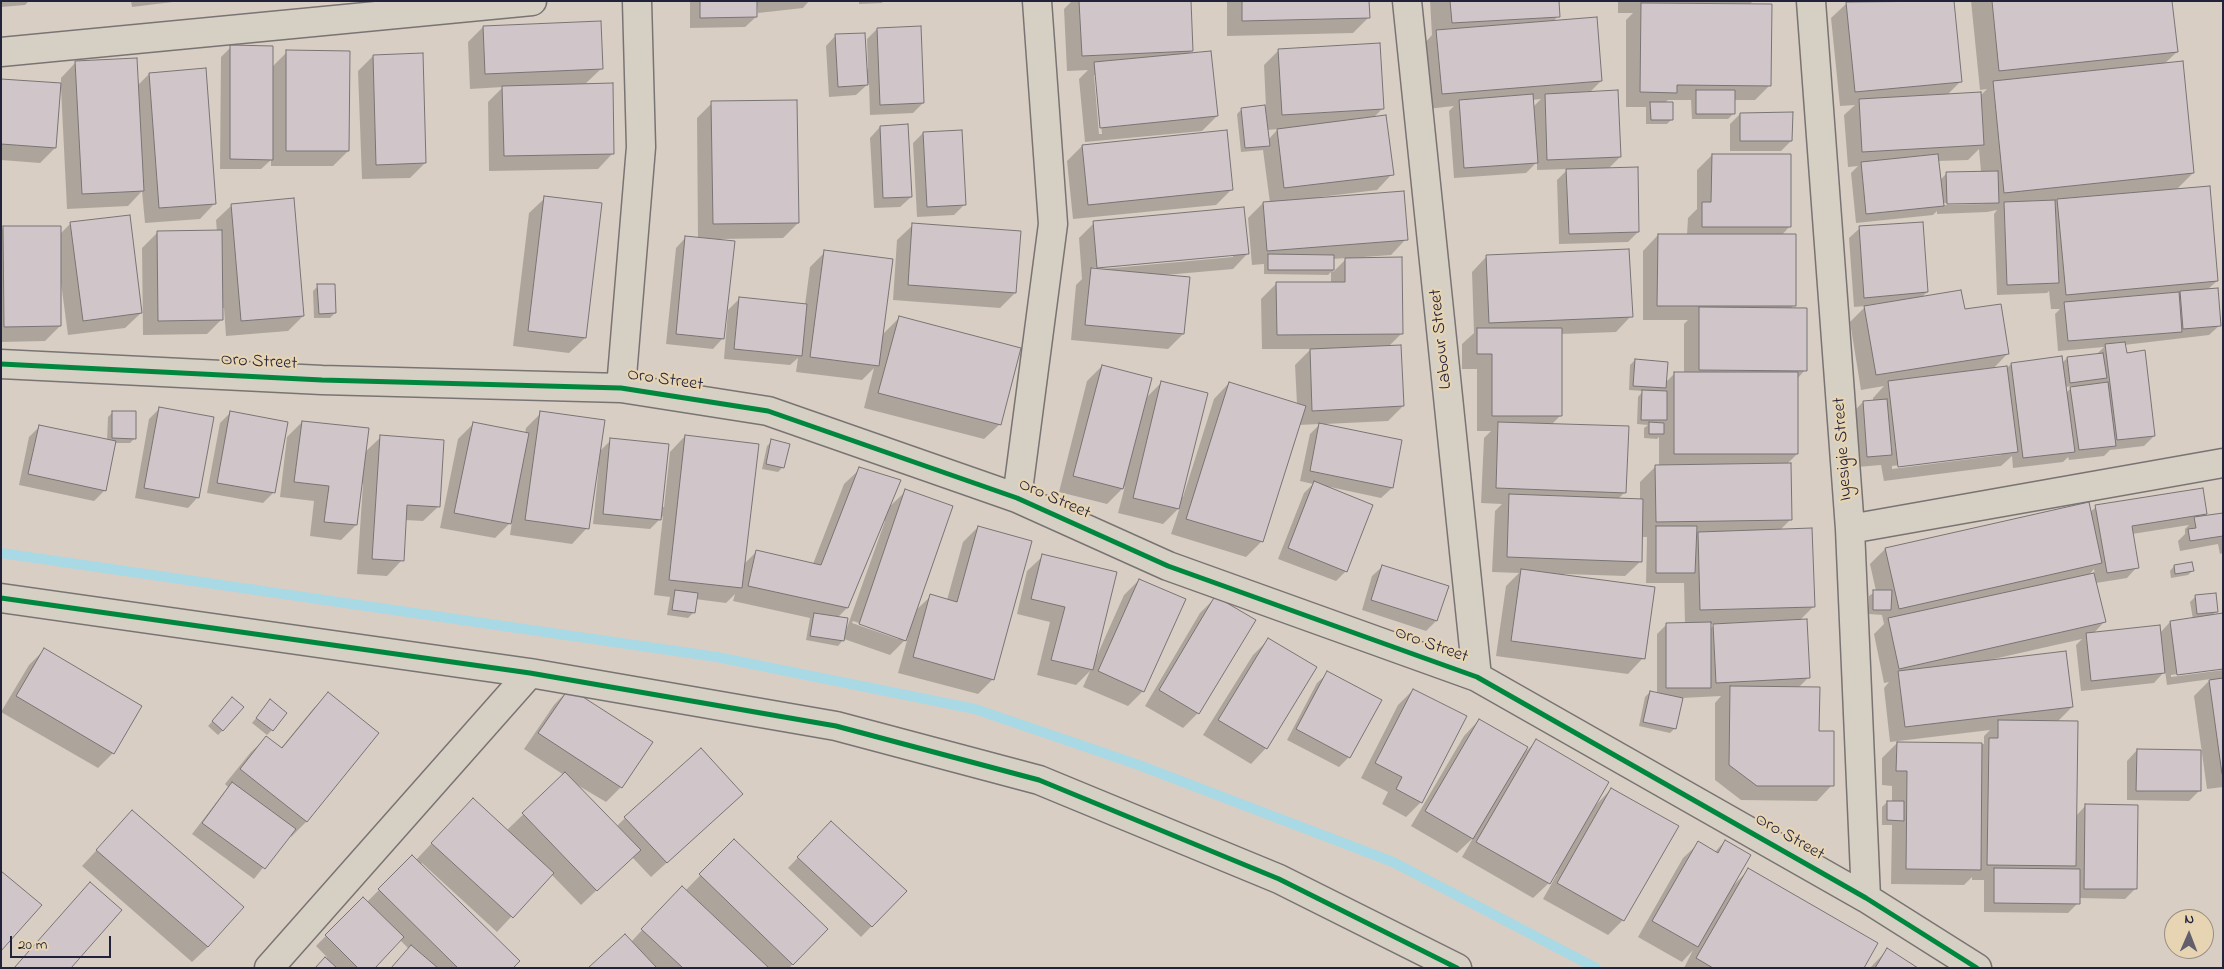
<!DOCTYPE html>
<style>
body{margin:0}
#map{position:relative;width:2224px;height:969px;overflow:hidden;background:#d9cec3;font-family:"Indie Flower",sans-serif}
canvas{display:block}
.frame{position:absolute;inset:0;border:2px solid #22223b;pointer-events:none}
.north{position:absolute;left:2164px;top:909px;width:50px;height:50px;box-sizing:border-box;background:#e6d4b2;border:1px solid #988d82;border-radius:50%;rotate:1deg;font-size:14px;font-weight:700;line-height:20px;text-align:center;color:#22223b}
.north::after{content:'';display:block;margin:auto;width:18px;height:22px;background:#625e6b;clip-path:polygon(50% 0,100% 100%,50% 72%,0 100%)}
.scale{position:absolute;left:10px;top:936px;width:101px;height:22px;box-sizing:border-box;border:2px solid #22223b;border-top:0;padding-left:6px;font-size:15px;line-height:18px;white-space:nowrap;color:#22223b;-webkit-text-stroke:4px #e6d4b2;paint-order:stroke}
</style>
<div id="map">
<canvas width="2224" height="969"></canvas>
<div class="frame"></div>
<div class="north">N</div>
<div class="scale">20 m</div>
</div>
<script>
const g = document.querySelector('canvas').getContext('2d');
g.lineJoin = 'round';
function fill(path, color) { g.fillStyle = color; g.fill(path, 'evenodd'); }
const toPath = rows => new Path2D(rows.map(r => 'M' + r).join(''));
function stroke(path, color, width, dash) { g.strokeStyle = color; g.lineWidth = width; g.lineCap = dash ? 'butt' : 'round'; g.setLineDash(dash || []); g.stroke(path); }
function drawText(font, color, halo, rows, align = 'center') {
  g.font = font + ' "Indie Flower",sans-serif'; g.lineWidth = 4.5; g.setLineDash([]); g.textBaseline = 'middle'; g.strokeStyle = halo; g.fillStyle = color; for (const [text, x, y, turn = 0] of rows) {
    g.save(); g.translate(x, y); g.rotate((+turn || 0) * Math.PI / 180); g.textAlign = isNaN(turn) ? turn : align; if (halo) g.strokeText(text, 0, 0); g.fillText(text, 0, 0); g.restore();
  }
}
const shadow = toPath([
 [1,1,29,1,25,5,1,7],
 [131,1,181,1,132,7],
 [690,1,809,1,803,8,758,13,757,4,755,5,756,17,745,27,690,28],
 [859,1,883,1,882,3,859,4],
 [1072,1,1189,1,1192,51,1188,54,1217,116,1202,131,1085,142,1079,79,1088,70,1067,71,1064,9],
 [1094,75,1096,75,1102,134,1099,134],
 [1227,1,1368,1,1368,18,1353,33,1227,36],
 [1430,1,1558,1,1558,16,1553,22,1601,81,1589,93,1620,157,1608,169,1638,232,1628,242,1559,244,1557,180,1568,169,1537,170,1537,162,1526,173,1454,178,1449,111,1454,106,1427,109,1422,46,1432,35],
 [1541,99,1533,107,1532,100],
 [1618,1,1753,1,1749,5,1770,85,1755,100,1734,100,1733,114,1728,119,1692,119,1691,100,1668,100,1664,103,1672,119,1667,124,1646,124,1646,107,1626,107,1626,20,1633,13,1618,13],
 [1859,1,1969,1,1953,2,1961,81,1947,95,1982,94,1987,89,1980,90,1971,1,2171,1,2177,52,2164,64,2193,173,2176,190,2217,281,2207,290,2220,325,2209,335,2124,345,2126,354,2154,436,2144,446,2110,450,2104,456,2069,460,2068,457,2063,462,2013,468,2012,456,2001,466,1884,481,1881,465,1857,467,1853,412,1863,402,1873,401,1873,398,1884,386,1861,390,1850,322,1866,306,1854,307,1849,238,1860,228,1927,292,1921,298,1964,311,2008,353,1992,370,2006,369,2011,364,2062,363,2067,358,2096,355,2104,347,2058,351,2055,314,2060,309,2051,309,2049,291,2047,293,1997,295,1994,214,1997,210,1987,212,1937,214,1937,211,1933,215,1856,223,1851,173,1858,166,1848,167,1844,115,1855,105,1840,106,1831,18,1847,3],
 [1979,149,1981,172,1947,173,1940,180,1938,161,1968,160],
 [1984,202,1984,204,1941,205,1941,203],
 [2073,386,2066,393,2065,387],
 [2001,452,2001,455,1892,469,1892,466],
 [483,27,602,68,584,85,613,153,598,169,489,171,488,102,503,87,470,89,468,42],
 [877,29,923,103,913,113,870,115,869,83,856,95,829,97,826,46,836,35,866,69,868,69,867,39],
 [231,47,272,67,287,52,348,151,333,166,271,166,271,160,261,169,220,169,221,57],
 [1279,50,1383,108,1373,118,1392,174,1377,190,1320,197,1320,199,1406,239,1391,255,1364,257,1402,333,1388,347,1403,406,1388,421,1325,424,1392,488,1381,498,1330,487,1346,571,1336,581,1278,559,1304,493,1313,484,1300,481,1310,434,1320,424,1298,425,1261,542,1246,557,1171,534,1180,507,1163,524,1118,513,1125,486,1107,504,1059,492,1087,381,1102,366,1145,399,1161,383,1181,496,1183,497,1214,399,1229,383,1297,404,1295,365,1311,349,1262,349,1261,299,1277,283,1331,283,1331,272,1328,275,1264,274,1264,264,1252,265,1248,218,1263,203,1270,203,1263,150,1241,152,1237,114,1242,109,1266,107,1264,65],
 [1278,129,1268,140,1267,130],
 [1347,258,1333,272,1332,259],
 [373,56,425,163,410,178,362,179,358,71],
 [76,62,137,86,149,74,215,203,200,219,145,223,142,191,128,206,67,209,61,88,59,88,55,148,40,163,1,160,1,80,61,85,61,78],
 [712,103,798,223,783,238,718,239,723,338,713,349,666,344,676,248,686,237,698,239,697,118],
 [1740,114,1791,141,1781,151,1730,151,1730,124],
 [880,127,911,197,900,207,874,208,870,138],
 [923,133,965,204,954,215,917,217,913,143],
 [1082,146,1232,189,1216,205,1073,219,1067,161],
 [1712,155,1790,226,1781,236,1794,305,1790,309,1805,370,1797,379,1797,454,1787,464,1791,519,1779,531,1814,606,1799,621,1808,678,1798,688,1818,733,1832,785,1817,801,1741,800,1715,780,1715,703,1721,696,1682,698,1675,728,1670,733,1639,726,1645,697,1650,692,1657,694,1657,634,1667,624,1685,624,1684,583,1646,583,1647,537,1641,537,1641,561,1625,576,1564,574,1643,658,1628,674,1496,656,1506,586,1519,573,1492,572,1495,511,1502,504,1481,503,1484,438,1491,431,1477,431,1477,369,1462,369,1462,344,1474,333,1472,272,1487,256,1631,316,1616,332,1561,334,1560,416,1551,425,1625,492,1618,499,1640,500,1640,482,1655,467,1659,467,1659,437,1657,439,1644,438,1644,428,1648,425,1637,424,1638,397,1643,391,1629,390,1630,365,1635,360,1665,383,1675,373,1684,373,1684,324,1688,320,1643,320,1643,251,1658,235,1687,235,1688,218,1697,209,1697,170],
 [1710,624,1715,624,1710,629],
 [545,198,585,338,569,353,513,346,529,213],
 [232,205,303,316,288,331,226,336,224,308,222,308,222,319,207,334,143,335,142,248,157,233,217,232,216,220],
 [71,223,141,313,125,328,68,335,61,283,60,283,60,326,45,341,1,342,1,230,4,228,59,235],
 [1094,223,1248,253,1233,269,1165,275,1183,334,1168,349,1071,340,1076,285,1082,279,1079,238],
 [1233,254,1233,257,1091,270,1091,268],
 [913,225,1015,293,1000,308,893,300,897,240],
 [825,252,882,335,899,318,1000,424,984,439,864,408,874,368,862,380,796,372,798,358,790,365,724,359,728,310,739,299,805,305,810,267],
 [318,286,335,313,330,318,314,318,313,291],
 [160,408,198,497,188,508,135,498,149,419],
 [113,412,135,438,130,443,115,443,105,490,94,501,19,485,29,437,40,426,107,441,108,417],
 [230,413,273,493,263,503,207,493,220,423],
 [541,413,599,452,611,440,661,507,664,507,670,452,685,436,744,564,756,552,813,564,844,484,860,469,888,508,906,491,915,611,931,596,947,600,963,542,978,527,993,679,978,694,898,673,908,637,890,655,844,639,838,646,806,640,810,618,733,601,735,594,726,603,695,599,693,613,688,618,667,615,670,597,654,595,663,516,650,529,593,524,599,465,597,464,587,528,572,544,510,535,512,521,495,538,440,528,458,439,473,424,525,434,526,428],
 [883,520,885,521,844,636,837,618,847,608],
 [853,621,898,636,898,639,852,623],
 [302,422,365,452,381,437,439,506,423,521,405,520,402,560,387,576,357,574,363,484,361,484,356,525,341,540,310,536,314,501,280,497,287,437],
 [772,441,783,467,778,472,762,469,767,446],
 [2096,507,2206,513,2202,517,2223,514,2223,553,2220,554,2218,544,2180,551,2178,541,2185,534,2185,529,2189,525,2132,534,2137,567,2127,578,2096,583,2104,622,2093,634,2160,633,2170,622,2193,619,2190,602,2195,597,2217,611,2211,616,2223,668,2171,675,2171,677,2223,670,2223,787,2207,789,2194,696,2211,679,2167,685,2165,671,2154,683,2081,691,2076,645,2082,639,1989,660,2072,707,2057,722,2076,816,2086,805,2136,888,2125,899,2079,898,2078,903,2068,913,1984,912,1984,880,1972,880,1972,877,1964,885,1891,884,1892,825,1882,825,1882,807,1887,802,1892,802,1892,786,1882,785,1882,758,1897,743,1984,744,1984,736,1990,730,1890,742,1884,688,1889,682,1884,683,1874,634,1884,624,1882,615,1869,614,1869,596,1876,591,1870,564,1885,549,2090,512],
 [2094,569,2095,574,2089,575],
 [1043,556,1095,660,1124,595,1139,580,1143,691,1128,706,1083,687,1090,671,1076,685,1037,675,1050,622,1017,614,1027,571],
 [1383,566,1436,621,1426,631,1362,610,1372,576],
 [2174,566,2193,570,2188,575,2171,578,2170,571],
 [1215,598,1198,713,1183,728,1145,706,1200,613],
 [1268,640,1315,668,1266,748,1251,764,1203,735,1253,655],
 [44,650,113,753,98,768,1,712,29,665],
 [1328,673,1349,757,1339,767,1287,740,1317,683],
 [569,689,621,787,606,802,574,783,616,827,625,818,726,809,651,877,632,857,581,905,551,874,497,932,422,863,420,865,511,968,391,968,409,949,400,940,373,968,316,968,327,957,316,946,363,898,367,902,412,857,416,860,458,815,506,831,564,775,524,749,554,705],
 [1413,690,1421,802,1406,817,1382,804,1388,792,1361,778,1398,705],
 [328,694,377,733,306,822,291,837,289,835,254,879,192,834,228,787,225,784,251,752,267,737,281,748,313,709],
 [228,704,223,730,218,735,208,726],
 [266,706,272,730,267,735,252,723],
 [1479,720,1523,754,1537,741,1596,805,1611,789,1623,920,1608,935,1543,899,1557,874,1555,873,1549,883,1533,898,1462,857,1473,838,1457,853,1411,826,1464,736],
 [2137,750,2199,791,2189,801,2127,800,2127,761],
 [132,812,208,947,192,962,82,866],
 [831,823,905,892,861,937,788,868],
 [1725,841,1734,885,1748,870,1862,968,1684,968,1693,950,1682,962,1638,937,1683,858,1699,843,1715,852],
 [719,856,826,929,789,968,589,968,631,942,667,903,685,891],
 [1887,950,1916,968,1870,968]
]);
const stream = toPath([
 [1,553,717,657,975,709,1136,764,1393,862,1596,968]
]);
const building = toPath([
 [700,1,757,1,757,17,700,18,700,1],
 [1079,1,1191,1,1193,51,1082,56,1079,1],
 [1242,1,1369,1,1370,18,1242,21,1242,1],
 [1450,1,1559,1,1560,17,1452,23,1450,1],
 [1954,1,1962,82,1855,92,1846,2,1954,1],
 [1992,1,2172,1,2178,52,1999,71,1992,1],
 [1641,3,1772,4,1771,86,1677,85,1677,93,1640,92,1641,3],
 [1597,17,1602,81,1442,94,1436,30,1597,17],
 [601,21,603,69,485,74,483,26,601,21],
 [921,26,924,103,880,105,877,28,921,26],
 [865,33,868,85,838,87,835,34,865,33],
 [1380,43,1384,109,1282,115,1278,49,1380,43],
 [230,45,273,46,273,160,230,159,230,45],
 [286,50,350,51,349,151,286,151,286,50],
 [1211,51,1218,116,1100,128,1094,62,1211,51],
 [423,53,426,163,376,165,373,55,423,53],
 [137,58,144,191,82,194,75,61,137,58],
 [2183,61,2194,173,2004,193,1993,81,2183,61],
 [206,68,216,204,159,208,149,73,206,68],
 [1,79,61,83,56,148,1,144,1,79],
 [613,83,614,154,504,156,502,86,613,83],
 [1618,90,1621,157,1547,160,1545,94,1618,90],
 [1696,90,1735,90,1735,114,1696,114,1696,90],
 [1981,92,1984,145,1862,152,1859,99,1981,92],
 [1533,94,1538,163,1464,168,1459,100,1533,94],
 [797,100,799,223,713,224,711,101,797,100],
 [1650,102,1673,102,1673,120,1651,120,1650,102],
 [1265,105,1270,146,1245,148,1241,108,1265,105],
 [1793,112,1792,141,1740,141,1740,113,1793,112],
 [1386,115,1394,175,1284,188,1277,129,1386,115],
 [908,124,912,197,883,198,880,126,908,124],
 [962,130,966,205,927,207,923,132,962,130],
 [1227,130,1233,190,1088,205,1082,145,1227,130],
 [1712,154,1791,154,1791,227,1702,227,1702,202,1711,202,1712,154],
 [1938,154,1944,206,1866,214,1861,162,1938,154],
 [1638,167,1639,232,1569,234,1566,169,1638,167],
 [1998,171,1999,203,1947,204,1946,172,1998,171],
 [2210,186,2218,281,2066,295,2057,199,2210,186],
 [1404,191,1408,240,1267,251,1263,202,1404,191],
 [544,196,602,203,586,338,528,331,544,196],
 [294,198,304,316,241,321,231,204,294,198],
 [2055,200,2059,283,2007,285,2004,202,2055,200],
 [1244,207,1249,254,1097,268,1093,221,1244,207],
 [130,215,142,313,83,321,70,222,130,215],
 [1923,222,1928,292,1864,298,1859,226,1923,222],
 [912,223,1021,231,1016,293,908,285,912,223],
 [3,226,61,226,61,326,4,327,3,226],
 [222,230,223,320,158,321,157,231,222,230],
 [1658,234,1796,234,1796,306,1657,306,1658,234],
 [685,236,735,241,724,339,676,334,685,236],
 [1629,249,1633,317,1489,323,1486,255,1629,249],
 [824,250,893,259,879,366,810,357,824,250],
 [1268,254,1334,255,1334,270,1268,270,1268,254],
 [1402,257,1403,334,1277,335,1276,282,1345,282,1345,258,1402,257],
 [1091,268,1190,277,1184,334,1085,325,1091,268],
 [317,284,335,284,336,313,319,314,317,284],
 [2218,288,2221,326,2183,329,2180,291,2218,288],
 [1961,290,1965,309,2001,304,2009,354,1876,375,1864,306,1961,290],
 [2179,292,2182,332,2068,341,2064,302,2179,292],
 [739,297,807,304,802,356,734,349,739,297],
 [1699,307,1807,308,1807,371,1699,370,1699,307],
 [899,316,1021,348,1001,425,878,393,899,316],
 [1477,328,1562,328,1562,416,1492,416,1492,354,1477,354,1477,328],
 [2125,342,2127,353,2145,350,2155,436,2117,440,2105,344,2125,342],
 [1401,345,1404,406,1312,411,1310,349,1401,345],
 [2103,353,2107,378,2070,383,2067,357,2103,353],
 [2062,356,2075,452,2023,458,2011,363,2062,356],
 [1635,359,1668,362,1666,388,1633,386,1635,359],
 [1102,365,1152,378,1123,489,1073,476,1102,365],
 [2007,366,2018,452,1898,467,1888,381,2007,366],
 [1674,372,1798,372,1798,454,1674,454,1674,372],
 [1161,381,1208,393,1179,509,1133,498,1161,381],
 [1229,382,1306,406,1263,542,1186,519,1229,382],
 [2108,382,2116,446,2079,450,2070,387,2108,382],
 [1642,390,1667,391,1667,420,1641,420,1642,390],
 [1887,399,1892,455,1867,457,1863,401,1887,399],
 [159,407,214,417,199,498,144,488,159,407],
 [112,411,136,411,136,439,112,438,112,411],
 [230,411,288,422,275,493,217,483,230,411],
 [540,411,605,420,589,529,525,520,540,411],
 [302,421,369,428,357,525,324,522,329,486,294,482,302,421],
 [473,422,529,433,511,524,454,513,473,422],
 [1498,422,1629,426,1626,493,1496,488,1498,422],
 [1649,422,1664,423,1664,434,1649,434,1649,422],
 [1319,423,1402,440,1393,488,1310,471,1319,423],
 [39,425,116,441,106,491,28,474,39,425],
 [380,435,444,440,440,507,407,505,404,561,372,559,380,435],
 [685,435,759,444,742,588,669,580,685,435],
 [610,438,669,444,661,520,603,514,610,438],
 [771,439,790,444,784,468,766,464,771,439],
 [1791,463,1792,520,1656,522,1655,465,1791,463],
 [859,467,901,480,848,608,748,586,756,550,821,565,859,467],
 [1314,481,1373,505,1347,572,1288,548,1314,481],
 [2203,488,2207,514,2132,526,2139,568,2107,573,2095,505,2203,488],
 [905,489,953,506,906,641,859,624,905,489],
 [1509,494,1643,499,1642,562,1507,557,1509,494],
 [2089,502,2102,563,1899,609,1885,548,2089,502],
 [2223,513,2223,536,2190,541,2188,529,2196,528,2194,517,2223,513],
 [978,526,1032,541,994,680,913,657,930,594,957,602,978,526],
 [1656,526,1697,526,1695,573,1656,573,1656,526],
 [1812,528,1815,607,1700,610,1698,532,1812,528],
 [1042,554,1117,572,1093,670,1051,660,1065,607,1031,599,1042,554],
 [2192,562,2194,571,2175,574,2174,565,2192,562],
 [1382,565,1449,586,1437,621,1371,600,1382,565],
 [1521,569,1655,587,1645,659,1511,641,1521,569],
 [2094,573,2106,622,1899,669,1888,618,2094,573],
 [1139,579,1186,599,1144,692,1098,671,1139,579],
 [675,590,698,593,695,613,672,610,675,590],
 [1873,590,1892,590,1891,610,1873,610,1873,590],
 [2216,593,2218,612,2197,614,2195,595,2216,593],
 [1215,596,1256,620,1199,714,1159,690,1215,596],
 [814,613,848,618,844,641,810,636,814,613],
 [2223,613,2223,669,2177,675,2170,621,2223,613],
 [1807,619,1810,678,1716,683,1713,624,1807,619],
 [1711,622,1711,688,1666,688,1666,623,1711,622],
 [2160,625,2165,673,2091,681,2086,633,2160,625],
 [1268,638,1317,667,1267,749,1218,720,1268,638],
 [44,648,142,706,114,754,16,696,44,648],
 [2066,651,2073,707,1905,727,1898,671,2066,651],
 [1327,671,1382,700,1350,758,1296,729,1327,671],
 [2223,678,2223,774,2222,774,2209,680,2223,678],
 [1730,686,1820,687,1819,731,1834,731,1834,786,1757,786,1729,765,1730,686],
 [569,688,653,742,622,788,538,733,569,688],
 [1413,689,1467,716,1422,803,1396,789,1402,777,1375,763,1413,689],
 [1650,691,1683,698,1676,729,1643,722,1650,691],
 [328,692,379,733,307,822,240,769,266,736,282,748,328,692],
 [232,697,244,707,223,731,212,721,232,697],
 [270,699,287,713,273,731,256,718,270,699],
 [1479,719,1528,747,1473,839,1425,811,1479,719],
 [1998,720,2078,721,2076,866,1987,865,1989,738,1998,738,1998,720],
 [1536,739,1609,782,1550,884,1476,842,1536,739],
 [1897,742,1982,743,1981,870,1906,869,1907,771,1896,771,1897,742],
 [701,748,743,794,667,863,624,817,701,748],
 [2137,749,2201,750,2201,791,2136,791,2137,749],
 [565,772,641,850,597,891,522,813,565,772],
 [232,782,296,829,265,869,202,823,232,782],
 [1611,788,1679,826,1624,921,1557,883,1611,788],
 [473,798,554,873,513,918,431,843,473,798],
 [1887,801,1904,801,1904,821,1887,820,1887,801],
 [2085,804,2138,805,2137,889,2084,889,2085,804],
 [132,810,244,907,208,947,96,850,132,810],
 [831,821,907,891,872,927,797,857,831,821],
 [734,839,828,929,793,965,699,874,734,839],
 [1725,840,1751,855,1698,947,1652,921,1698,841,1718,853,1725,840],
 [412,855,520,961,513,968,458,968,378,889,412,855],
 [1748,868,1878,943,1864,968,1713,968,1696,958,1748,868],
 [1994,868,2080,869,2080,904,1994,903,1994,868],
 [1,871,42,905,1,951,1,871],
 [90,882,122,910,71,968,14,968,90,882],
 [682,886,769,968,683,968,641,929,682,886],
 [363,897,404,937,375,968,358,968,325,935,363,897],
 [625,934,657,968,588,968,625,934],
 [411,945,438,968,391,968,411,945],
 [1887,948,1918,968,1875,968,1887,948],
 [325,957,337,968,315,968,325,957]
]);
const minor = toPath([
 [1407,1,1477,677],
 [1811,1,1850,529,1866,898],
 [1,52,532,1],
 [1,364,322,380,621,388,768,411,1017,498,1168,566,1477,677,1866,898,1977,968],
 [621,388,641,147,637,1],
 [1017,498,1053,224,1037,1],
 [1850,529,2223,463],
 [1,598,530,673,836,726,1039,780,1279,879,1457,968],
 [269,968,530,673]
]);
const cycleway = toPath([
 [1,364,322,380,621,388,768,411,1017,498,1168,566,1477,677,1866,898,1977,968],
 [1,598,530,673,836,726,1039,780,1279,879,1457,968]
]);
const streetNames = [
 ["Labour Street",1442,339,-96],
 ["Oro Street",259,363,3],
 ["Oro Street",665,381,8],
 ["Iyesigie Street",1844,449,-94],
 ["Oro Street",1054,500,24],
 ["Oro Street",1431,646,20],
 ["Oro Street",1789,838,30]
];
fill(shadow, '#0003');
stroke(stream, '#a8d9e5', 10);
fill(building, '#d0c6ca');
stroke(building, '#797474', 1);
stroke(minor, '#797474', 31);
stroke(minor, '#d6cfc3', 28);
stroke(cycleway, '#00873e', 5);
drawText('18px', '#22223b', '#e6d4b2', streetNames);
</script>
